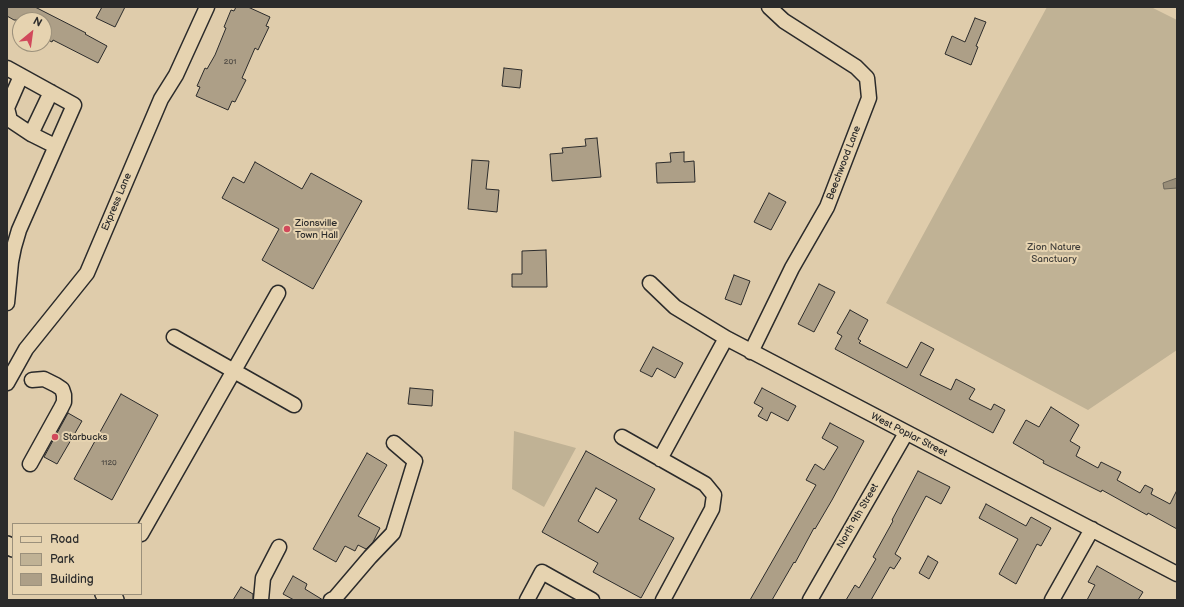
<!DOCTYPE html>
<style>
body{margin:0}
#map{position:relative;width:1184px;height:607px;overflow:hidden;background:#dfccab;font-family:"Balsamiq Sans",sans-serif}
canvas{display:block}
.frame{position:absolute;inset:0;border:8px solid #2b2b2b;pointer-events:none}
.legend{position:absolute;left:12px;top:523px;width:130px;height:72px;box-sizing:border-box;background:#e6d3b0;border:1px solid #9b907b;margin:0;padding:5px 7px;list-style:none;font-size:12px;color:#2b2b2b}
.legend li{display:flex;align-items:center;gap:8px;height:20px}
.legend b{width:20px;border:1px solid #9b907b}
.north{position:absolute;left:12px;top:12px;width:40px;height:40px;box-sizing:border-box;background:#e6d3b0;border:1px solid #9b907b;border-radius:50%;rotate:29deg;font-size:11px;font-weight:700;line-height:16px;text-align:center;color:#2b2b2b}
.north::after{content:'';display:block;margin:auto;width:14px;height:18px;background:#d1495b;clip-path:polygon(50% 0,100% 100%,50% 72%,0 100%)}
</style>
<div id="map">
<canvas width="1184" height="607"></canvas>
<div class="frame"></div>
<ul class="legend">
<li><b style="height:5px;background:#e6d3b0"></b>Road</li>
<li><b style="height:11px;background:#c0b295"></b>Park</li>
<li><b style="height:11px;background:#ad9f87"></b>Building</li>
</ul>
<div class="north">N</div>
</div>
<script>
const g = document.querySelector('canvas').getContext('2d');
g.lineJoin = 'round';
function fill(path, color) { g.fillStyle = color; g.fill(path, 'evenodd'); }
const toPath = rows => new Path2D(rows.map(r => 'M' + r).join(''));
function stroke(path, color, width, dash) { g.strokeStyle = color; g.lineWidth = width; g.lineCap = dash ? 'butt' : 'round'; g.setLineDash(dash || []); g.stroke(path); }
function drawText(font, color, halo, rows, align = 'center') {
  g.font = font + ' "Balsamiq Sans",sans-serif'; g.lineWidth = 4; g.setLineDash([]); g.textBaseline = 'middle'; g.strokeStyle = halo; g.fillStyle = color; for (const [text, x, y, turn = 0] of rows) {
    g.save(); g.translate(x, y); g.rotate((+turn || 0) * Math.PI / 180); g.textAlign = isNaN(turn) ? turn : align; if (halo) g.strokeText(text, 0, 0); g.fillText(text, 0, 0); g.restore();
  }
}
const green = toPath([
 [1047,7,1151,7,1177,20,1177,350,1088,410,886,303],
 [514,431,576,448,544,507,512,489]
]);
const water = toPath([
 [1177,178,1177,188,1164,189,1163,183,1177,178]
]);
const building = toPath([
 [7,7,35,7,86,33,85,34,107,46,98,63,53,40,52,42,44,38,44,20,14,20,7,16,7,7],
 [102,7,125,7,115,27,96,18,102,7],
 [236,7,248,7,270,17,266,26,269,27,258,50,255,48,242,78,246,80,235,102,232,101,228,110,196,96,200,87,197,86,205,68,207,69,215,55,226,28,224,27,231,10,234,11,236,7],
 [975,18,986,22,976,46,978,47,971,65,945,54,952,36,965,42,975,18],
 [504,68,522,70,520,88,502,86,504,68],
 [597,138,601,177,552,181,550,154,563,153,562,148,586,146,585,139,597,138],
 [684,152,684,162,694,161,695,182,657,183,656,163,671,162,670,153,684,152],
 [472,160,489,161,486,189,499,190,497,212,468,209,472,160],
 [255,162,302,189,311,173,362,201,313,289,262,260,279,229,222,198,233,177,244,183,255,162],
 [769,193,786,202,771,230,754,222,769,193],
 [546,250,547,287,512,287,512,274,522,274,522,251,546,250],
 [734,275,750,281,741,305,725,299,734,275],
 [819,284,835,292,814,332,798,324,819,284],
 [850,310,868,320,858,339,861,341,859,343,907,368,921,342,934,349,920,375,951,390,956,379,975,389,969,399,991,410,994,404,1005,410,993,433,835,349,842,336,837,333,850,310],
 [653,347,683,363,675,378,657,368,652,377,640,371,653,347],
 [410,388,433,390,432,406,408,404,410,388],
 [762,388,796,406,788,421,771,412,767,421,758,416,763,408,754,403,762,388],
 [121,394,158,415,112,500,74,479,121,394],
 [1051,407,1079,425,1070,441,1080,447,1076,456,1098,468,1101,462,1121,472,1117,480,1140,493,1145,485,1153,489,1151,494,1170,504,1177,490,1177,529,1148,513,1147,515,1102,490,1101,492,1043,463,1044,461,1013,443,1026,420,1039,427,1051,407],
 [68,413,82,421,57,464,44,457,68,413],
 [830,423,864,441,832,500,815,529,814,528,795,563,794,562,772,600,750,600,816,485,806,480,815,464,824,470,838,447,822,438,830,423],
 [586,451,655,489,639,519,674,538,641,598,593,572,598,563,542,532,586,451],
 [596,488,617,500,598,533,578,521,596,488],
 [367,453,387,465,358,516,380,528,373,542,366,549,358,545,355,551,345,546,336,562,313,549,367,453],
 [918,471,950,487,941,504,926,496,895,554,901,558,894,569,890,567,871,600,846,600,855,585,859,588,876,559,873,557,893,521,892,520,918,471],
 [986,504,1026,526,1031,517,1051,528,1041,546,1037,544,1016,584,999,574,1018,539,979,518,986,504],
 [928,556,938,562,929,579,919,573,928,556],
 [1097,566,1143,592,1138,600,1087,600,1095,585,1088,582,1097,566],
 [293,576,307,584,305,589,323,600,294,600,283,594,293,576],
 [241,587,253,594,253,600,233,600,241,587]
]);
const minor = toPath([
 [7,68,74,105,19,230,14,247,11,262,7,303],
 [21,76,7,108,10,120,31,134,55,146],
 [31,134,51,92],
 [650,283,675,307,726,338,1177,574],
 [174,337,294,405],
 [751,352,792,268,827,207,869,98,867,78,856,67,784,21,769,7],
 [7,383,26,349,87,273,161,99,176,75,207,7],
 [622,437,705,484,714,495,712,509,663,600],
 [660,459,726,338],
 [30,464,61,408,64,402,64,395,62,389,56,385,44,379,32,380],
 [141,534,278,293],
 [261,600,263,578,279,547],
 [331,600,335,598,370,557,393,533,415,461,394,443],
 [527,600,542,572,592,600],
 [810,600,906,433],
 [1052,600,1092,529]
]);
const major = toPath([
 [7,545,13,548],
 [104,594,115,600]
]);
const markers = [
 [287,229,4,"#d1495b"],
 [55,437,4,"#d1495b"]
];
const numberNames = [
 ["201",230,62],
 ["1120",109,463]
];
const streetNames = [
 ["Beechwood Lane",844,163,-69],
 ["Express Lane",117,202,-67],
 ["West Poplar Street",909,435,27],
 ["North 9th Street",858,516,-60]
];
const poiNames = [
 ["Zionsville",295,223],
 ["Town Hall",295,235],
 ["Starbucks",63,437]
];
const parkNames = [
 ["Zion Nature",1054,247],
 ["Sanctuary",1054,259]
];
fill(green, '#c0b295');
fill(water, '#988d78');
stroke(water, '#6c6659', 1);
fill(building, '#ad9f87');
stroke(building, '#2b2b2b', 1);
stroke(minor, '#2b2b2b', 17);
stroke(major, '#2b2b2b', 20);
stroke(minor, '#e6d3b0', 14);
stroke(major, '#e6d3b0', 17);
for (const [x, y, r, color] of markers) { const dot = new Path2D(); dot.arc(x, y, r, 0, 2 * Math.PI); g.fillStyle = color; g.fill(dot); stroke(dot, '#e6d3b0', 1.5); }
drawText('8px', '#4c4842', null, numberNames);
drawText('10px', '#2b2b2b', '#e6d3b0', streetNames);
drawText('10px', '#2b2b2b', '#e6d3b0', poiNames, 'left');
drawText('10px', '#413f3b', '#e6d3b0', parkNames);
</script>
